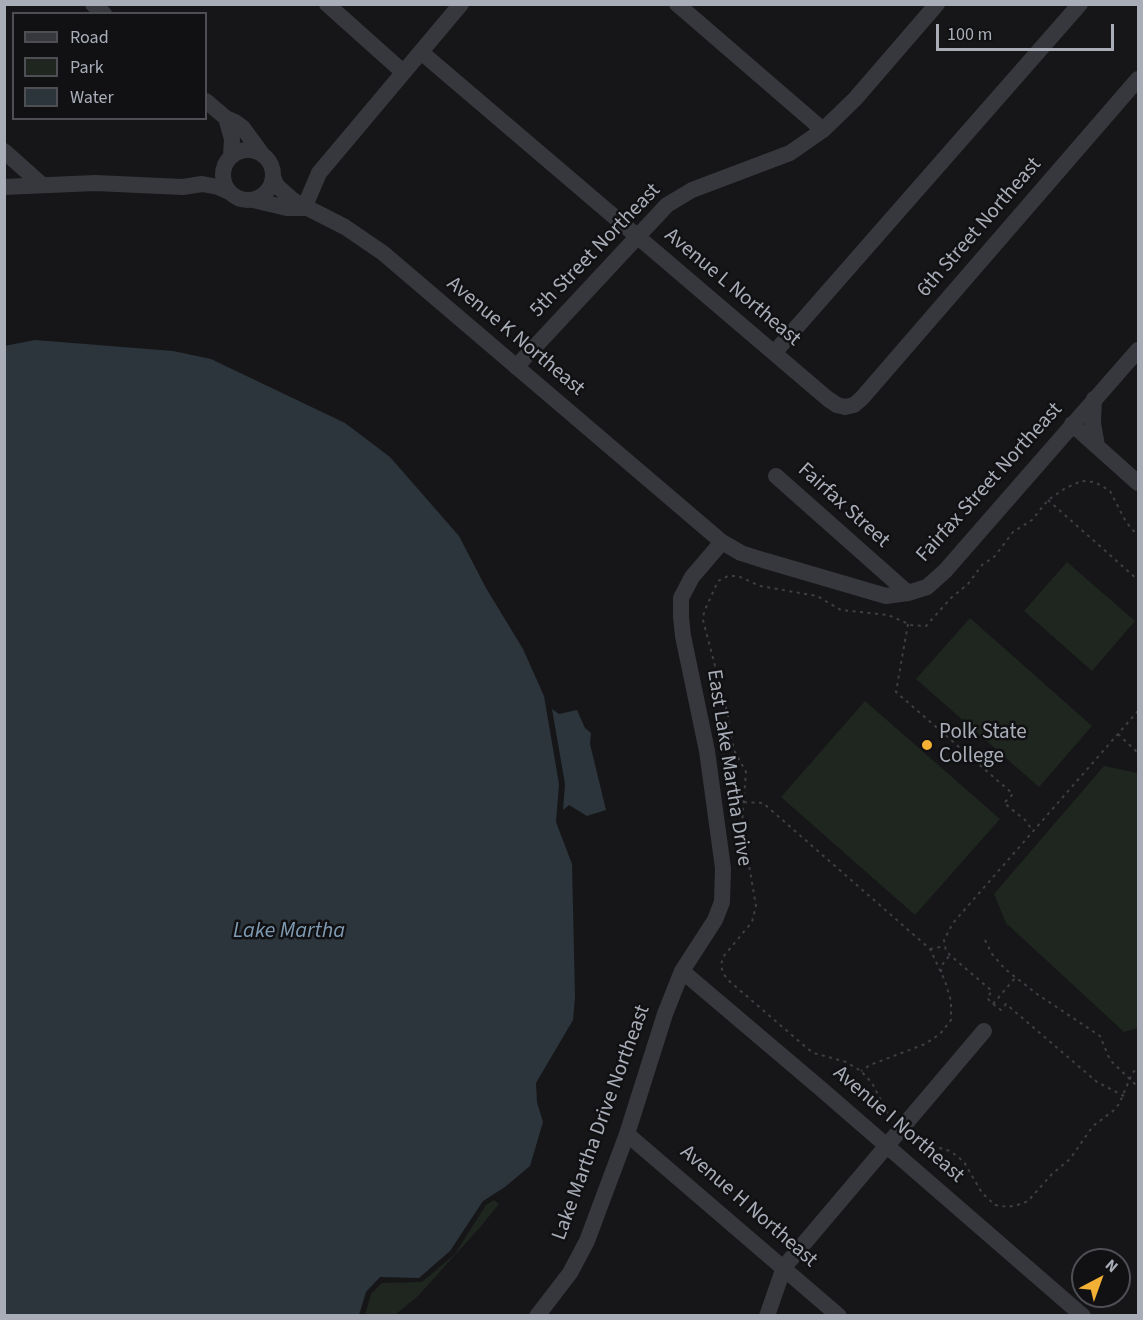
<!DOCTYPE html>
<style>
body{margin:0}
#map{position:relative;width:1143px;height:1320px;overflow:hidden;background:#161618;font-family:"Source Sans 3",sans-serif}
canvas{display:block}
.frame{position:absolute;inset:0;border:6px solid #a8adb8;pointer-events:none}
.legend{position:absolute;left:12px;top:12px;width:195px;height:108px;box-sizing:border-box;background:#111113;border:2px solid #4d4f55;margin:0;padding:8px 10px;list-style:none;font-size:18px;color:#a8adb8}
.legend li{display:flex;align-items:center;gap:12px;height:30px}
.legend b{width:30px;border:2px solid #4d4f55}
.north{position:absolute;left:1071px;top:1248px;width:60px;height:60px;box-sizing:border-box;background:#111113;border:2px solid #4d4f55;border-radius:50%;rotate:41deg;font-size:16px;font-weight:700;line-height:24px;text-align:center;color:#a8adb8}
.north::after{content:'';display:block;margin:auto;width:21px;height:27px;background:#f2b134;clip-path:polygon(50% 0,100% 100%,50% 72%,0 100%)}
.scale{position:absolute;left:936px;top:24px;width:178px;height:27px;box-sizing:border-box;border:3px solid #a8adb8;border-top:0;padding-left:8px;font-size:18px;line-height:21px;white-space:nowrap;color:#a8adb8;-webkit-text-stroke:4px #111113;paint-order:stroke}
</style>
<div id="map">
<canvas width="1143" height="1320"></canvas>
<div class="frame"></div>
<ul class="legend">
<li><b style="height:8px;background:#37383d"></b>Road</li>
<li><b style="height:16px;background:#1e261f"></b>Park</li>
<li><b style="height:16px;background:#2c353c"></b>Water</li>
</ul>
<div class="north">N</div>
<div class="scale">100 m</div>
</div>
<script>
const g = document.querySelector('canvas').getContext('2d');
g.lineJoin = 'round';
function fill(path, color) { g.fillStyle = color; g.fill(path, 'evenodd'); }
const toPath = rows => new Path2D(rows.map(r => 'M' + r).join(''));
function stroke(path, color, width, dash) { g.strokeStyle = color; g.lineWidth = width; g.lineCap = dash ? 'butt' : 'round'; g.setLineDash(dash || []); g.stroke(path); }
function drawText(font, color, halo, rows, align = 'center') {
  g.font = font + ' "Source Sans 3",sans-serif'; g.lineWidth = 5; g.setLineDash([]); g.textBaseline = 'middle'; g.strokeStyle = halo; g.fillStyle = color; for (const [text, x, y, turn = 0] of rows) {
    g.save(); g.translate(x, y); g.rotate((+turn || 0) * Math.PI / 180); g.textAlign = isNaN(turn) ? turn : align; if (halo) g.strokeText(text, 0, 0); g.fillText(text, 0, 0); g.restore();
  }
}
const green = toPath([
 [1067,562,1135,621,1092,671,1024,611],
 [970,618,1092,726,1039,787,916,679],
 [865,701,1000,819,915,915,781,797],
 [1104,766,1138,773,1138,1028,1124,1032,1006,923,994,894],
 [494,1200,499,1204,482,1225,418,1296,395,1315,365,1315,371,1294,382,1283,422,1282,455,1254,486,1205]
]);
const water = toPath([
 [35,340,173,351,211,359,345,423,390,457,459,536,486,588,523,649,544,696,559,784,556,822,572,864,575,997,573,1020,536,1083,537,1102,543,1122,530,1166,505,1187,483,1201,450,1251,419,1278,380,1277,366,1292,359,1315,5,1315,4,346],
 [552,709,559,714,577,710,585,728,591,733,590,744,606,810,587,816,569,805,563,810,565,784]
]);
const path = toPath([
 [1048,500,1138,580],
 [908,624,896,692,1013,794,1004,803,1025,820,1033,831],
 [1118,734,1138,753],
 [744,802,763,803,930,949,945,981,951,1001,951,1020,940,1034,925,1044,870,1065,861,1071],
 [985,940,992,954,1005,969,1037,994,1100,1036,1110,1060,1138,1087],
 [930,949,945,946],
 [941,972,942,965,950,955],
 [993,1004,1015,978],
 [1124,1096,1097,1082,1006,1004,1001,1010,993,1004,987,998,992,991,951,956,946,951,944,940,953,923,1138,711],
 [891,1120,872,1083,861,1071,846,1062,814,1053,808,1049,728,980,723,973,721,965,723,957,752,922,756,906,742,824,746,772,735,752,729,731,728,715,703,620,704,612,718,581,728,576,738,576,760,586,817,596,841,610,888,615,911,625,926,626,951,598,968,584,982,565,995,556,1013,532,1032,520,1048,500,1064,489,1081,481,1095,482,1110,491,1126,522,1138,536],
 [912,1136,923,1143,950,1151,957,1156,964,1162,982,1193,995,1205,1008,1207,1021,1204,1028,1201,1052,1174,1070,1159,1093,1126,1113,1111,1119,1104,1132,1074,1138,1066]
]);
const minor = toPath([
 [93,4,104,14],
 [327,4,403,72],
 [677,4,823,130],
 [421,52,828,399,837,405,845,407,854,405,862,398,1138,79],
 [206,101,226,118,235,122,243,128,262,154],
 [226,118,232,139,231,156],
 '223 175a25 25 0 1 1 50 0a25 25 0 1 1-50 0Z',
 [4,151,41,184],
 [273,177,277,186,294,201,345,227,383,253,722,542,741,553,763,560,886,596,908,593,927,587,945,571,1138,350],
 [4,187,95,183,183,187,202,184,218,187,229,192],
 [253,200,287,208,303,208],
 [304,208,319,173,461,4],
 [774,353,1080,4],
 [516,367,667,205,692,190,790,153,823,130,855,99,937,4],
 [1094,399,1093,423,1097,446],
 [1072,424,1138,483],
 [776,476,908,593],
 [682,971,820,1088,1083,1316],
 [627,1134,839,1316],
 [537,1316,570,1273,587,1241,627,1134,665,1014,682,971,715,920,722,902,723,868,707,751,683,636,681,617,681,598,692,577,722,542],
 [767,1316,784,1267,984,1031]
]);
const markers = [
 [927,745,6,"#f2b134"]
];
const streetNames = [
 ["6th Street Northeast",980,228,-49],
 ["5th Street Northeast",596,251,-46],
 ["Avenue L Northeast",732,288,40],
 ["Avenue K Northeast",515,337,40],
 ["Fairfax Street Northeast",990,483,-48],
 ["Fairfax Street",843,506,42],
 ["East Lake Martha Drive",728,768,81],
 ["Lake Martha Drive Northeast",602,1123,-70],
 ["Avenue I Northeast",898,1125,41],
 ["Avenue H Northeast",748,1207,41]
];
const poiNames = [
 ["Polk State",939,733],
 ["College",939,757]
];
const waterNames = [
 ["Lake Martha",289,932]
];
fill(green, '#1e261f');
fill(water, '#2c353c');
stroke(path, '#3d3f44', 2, [3, 4.5]);
stroke(minor, '#37383d', 16);
for (const [x, y, r, color] of markers) { const dot = new Path2D(); dot.arc(x, y, r, 0, 2 * Math.PI); g.fillStyle = color; g.fill(dot); stroke(dot, '#111113', 2); }
drawText('21px', '#a8adb8', '#111113', streetNames);
drawText('21px', '#a8adb8', '#111113', poiNames, 'left');
drawText('italic 22px', '#7f9bb3', '#111113', waterNames);
</script>
